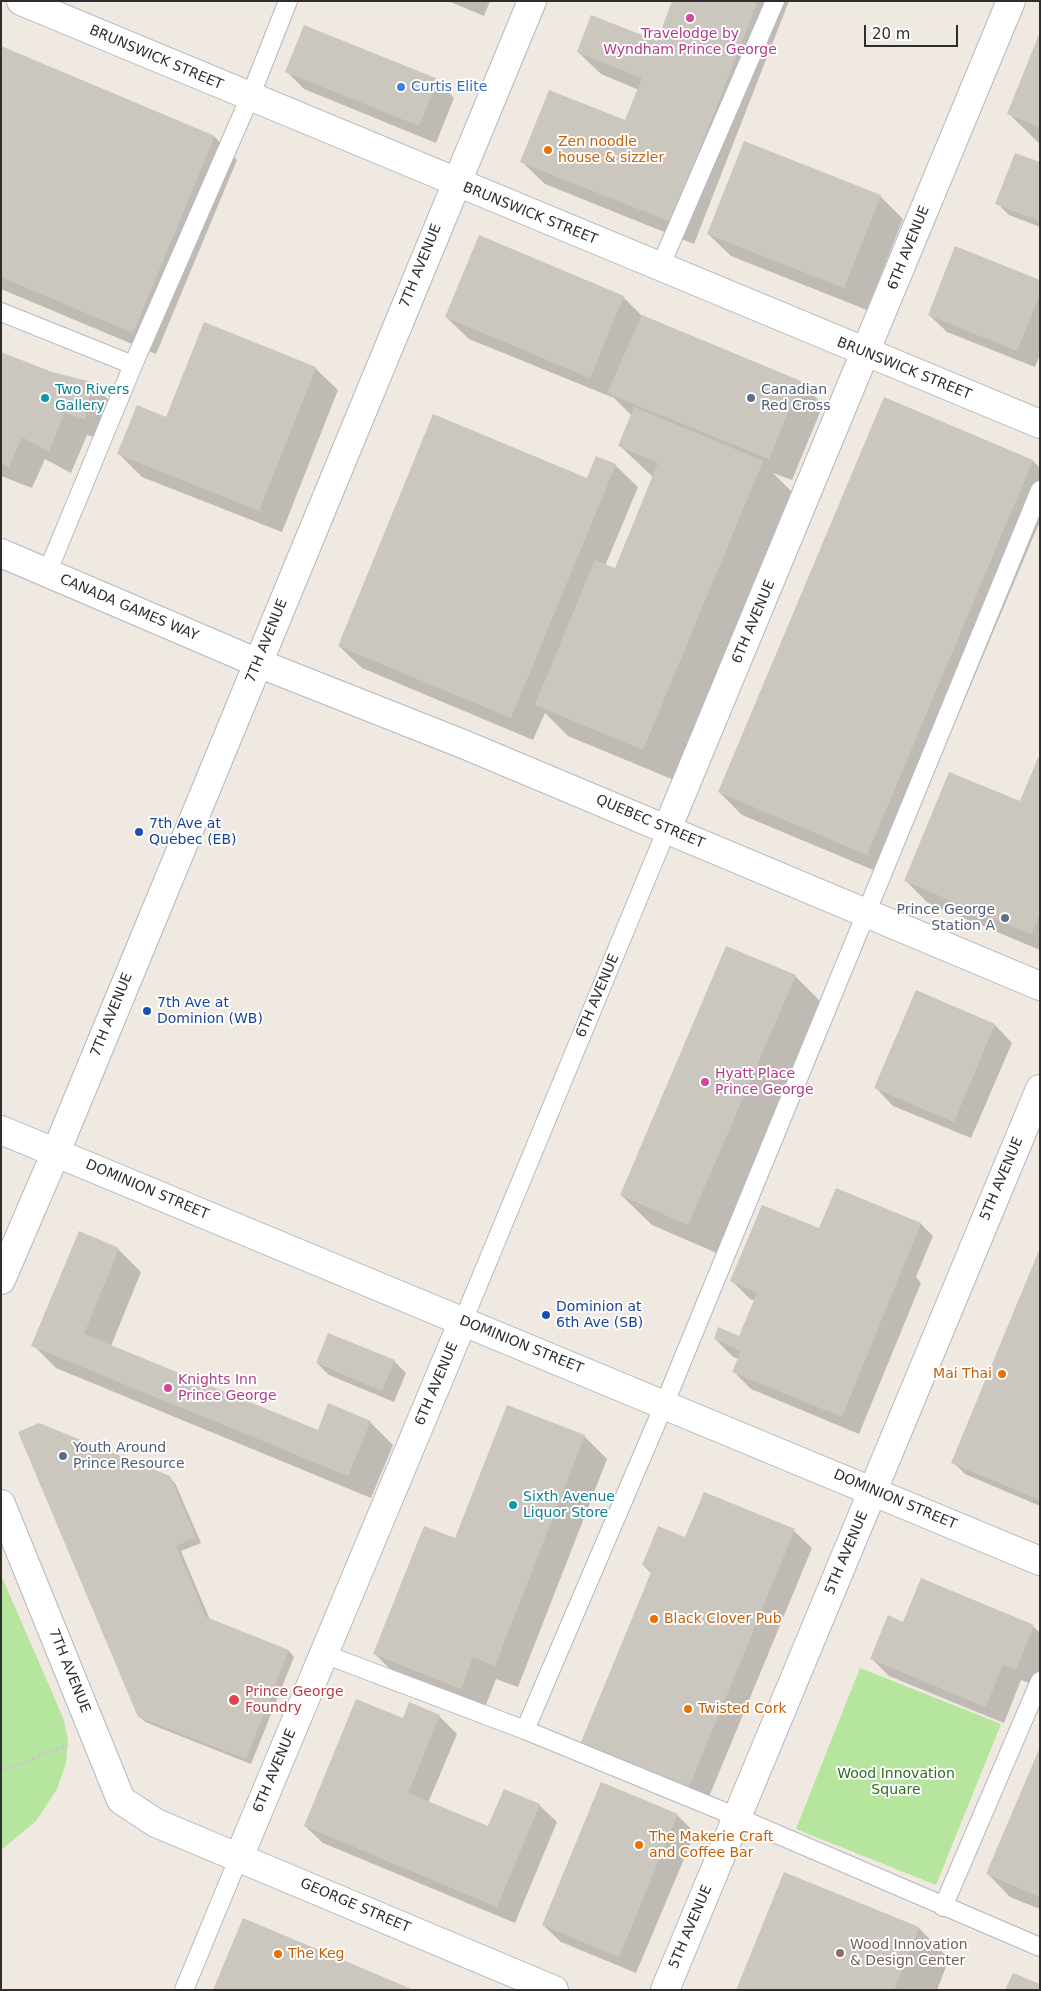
<!DOCTYPE html>
<style>
body{margin:0}
#map{position:relative;width:1041px;height:1991px;overflow:hidden;background:#efe9e1;font-family:"DejaVu Sans",sans-serif}
canvas{display:block}
.frame{position:absolute;inset:0;border:2px solid #2e2e2e;pointer-events:none}
.scale{position:absolute;left:864px;top:25px;width:94px;height:22px;box-sizing:border-box;border:2px solid #2e2e2e;border-top:0;padding-left:6px;font-size:15px;line-height:18px;white-space:nowrap;color:#2e2e2e;-webkit-text-stroke:4px #fff;paint-order:stroke}
</style>
<div id="map">
<canvas width="1041" height="1991"></canvas>
<div class="frame"></div>
<div class="scale">20 m</div>
</div>
<script>
const g = document.querySelector('canvas').getContext('2d');
g.lineJoin = 'round';
function fill(path, color) { g.fillStyle = color; g.fill(path, 'evenodd'); }
const toPath = rows => new Path2D(rows.map(r => 'M' + r).join(''));
function stroke(path, color, width, dash) { g.strokeStyle = color; g.lineWidth = width; g.lineCap = dash ? 'butt' : 'round'; g.setLineDash(dash || []); g.stroke(path); }
function drawText(font, color, halo, rows, align = 'center') {
  g.font = font + ' "DejaVu Sans",sans-serif'; g.lineWidth = 4; g.setLineDash([]); g.textBaseline = 'middle'; g.strokeStyle = halo; g.fillStyle = color; for (const [text, x, y, turn = 0] of rows) {
    g.save(); g.translate(x, y); g.rotate((+turn || 0) * Math.PI / 180); g.textAlign = isNaN(turn) ? turn : align; if (halo) g.strokeText(text, 0, 0); g.fillText(text, 0, 0); g.restore();
  }
}
const green = toPath([
 [1,1575,64,1720,68,1740,66,1763,57,1789,36,1821,1,1850],
 [860,1668,1001,1724,936,1885,796,1829]
]);
const shadow = toPath([
 [448,1,490,1,484,16],
 [674,1,789,1,694,244,545,184,522,162,626,122,639,90,601,74,578,52,658,42],
 [1040,36,1040,144,1009,114],
 [1,47,215,137,237,160,156,354,1,289],
 [287,72,437,81,454,98,436,143,304,89],
 [1040,164,1040,227,1009,215,997,203],
 [880,196,903,219,867,310,731,256,708,234],
 [1040,281,1040,355,1035,367,947,332,929,315],
 [623,297,643,317,801,382,823,405,792,480,773,473,793,493,674,780,568,736,545,713,533,740,362,668,339,646,588,480,615,465,638,487,605,566,615,570,654,478,619,445,632,416,614,398,469,339,446,317],
 [1,353,51,373,92,383,114,406,108,441,87,435,71,473,45,459,32,488,1,476],
 [315,368,338,390,282,532,142,477,119,454,167,418],
 [885,399,1033,461,1040,468,1040,521,890,877,742,815,719,792],
 [1040,756,1040,950,928,903,906,881,1021,803],
 [795,976,826,1007,719,1254,652,1225,621,1195],
 [995,1025,1012,1043,971,1138,893,1106,876,1088],
 [837,1189,921,1224,933,1236,916,1277,921,1283,859,1434,751,1389,734,1372,739,1359,733,1357,715,1339,740,1337,755,1301,750,1299,732,1281,824,1232],
 [118,1249,141,1272,111,1346,319,1431,370,1422,393,1445,371,1498,56,1368,33,1345],
 [1040,1251,1040,1506,965,1474,953,1462],
 [394,1361,406,1373,394,1402,329,1375,317,1363],
 [584,1436,607,1459,518,1687,496,1679,484,1710,398,1677,375,1654,455,1540],
 [169,1477,175,1483,201,1543,181,1551,210,1620,289,1651,294,1657,251,1764,145,1722,139,1716],
 [794,1531,812,1548,706,1804,600,1760,583,1742,652,1574,643,1565,686,1539],
 [904,1623,1033,1626,1040,1633,1040,1671,1034,1685,1021,1680,1004,1723,889,1676,871,1658],
 [439,1716,457,1734,428,1803,489,1828,539,1805,557,1822,515,1923,323,1843,305,1826,403,1719],
 [1040,1750,1040,1909,1010,1897,988,1874],
 [677,1815,695,1833,636,1973,561,1942,543,1925],
 [919,1928,949,1959,937,1990,738,1990]
]);
const building = toPath([
 [672,1,758,1,671,222,520,162,549,90,625,120,642,78,577,52,591,15,657,41],
 [304,25,438,79,419,126,285,72],
 [1040,32,1040,127,1007,114],
 [1,46,215,136,133,333,1,277],
 [744,141,881,195,844,288,707,234],
 [1015,153,1040,162,1040,221,995,204],
 [479,235,624,296,590,378,445,317],
 [955,246,1040,280,1040,293,1017,351,928,315],
 [642,315,801,381,769,459,607,393],
 [204,322,316,367,259,511,117,454,137,405,166,417],
 [1,352,52,372,92,382,85,419,64,413,49,452,22,437,9,467,1,463],
 [884,397,1033,460,867,855,718,792],
 [634,407,763,461,643,750,535,705,595,560,615,568,658,463,618,446],
 [433,414,587,478,596,456,616,464,511,718,338,646],
 [1040,753,1040,913,1031,934,904,881,949,772,1020,801],
 [726,946,796,975,688,1225,620,1195],
 [916,990,995,1024,954,1122,874,1088],
 [836,1188,921,1223,842,1417,732,1372,741,1351,714,1339,718,1327,739,1336,757,1293,730,1281,762,1205,819,1228],
 [79,1231,119,1248,84,1334,318,1430,328,1403,371,1421,348,1476,31,1346],
 [1040,1248,1040,1500,951,1463],
 [328,1333,395,1360,382,1391,316,1363],
 [507,1405,585,1435,495,1666,473,1657,461,1689,373,1654,424,1526,455,1538],
 [39,1423,170,1476,196,1537,176,1546,206,1617,289,1650,246,1759,138,1717,18,1432],
 [704,1492,795,1529,689,1787,581,1742,652,1570,642,1565,658,1526,685,1537],
 [921,1578,1034,1625,1016,1669,1003,1664,986,1707,870,1659,888,1615,903,1622],
 [356,1699,403,1718,409,1702,440,1715,408,1793,488,1826,504,1789,540,1804,497,1907,304,1826],
 [1040,1747,1040,1897,986,1874],
 [601,1782,678,1814,619,1957,542,1925],
 [784,1872,919,1927,894,1990,736,1990],
 [243,1918,414,1990,213,1990],
 [1013,1973,1040,1984,1040,1990,1005,1990]
]);
const path = toPath([
 [1,1771,68,1745]
]);
const service = toPath([
 [660,267,775,1],
 [1,312,133,365],
 [47,573,133,365,250,97,288,1],
 [463,1321,667,829],
 [324,1654,525,1730,737,1817,1040,1947],
 [525,1730,664,1405,1040,490],
 [943,1907,1040,1681],
 [184,1990,239,1857]
]);
const minor = toPath([
 [21,1,1040,424],
 [1,553,258,663,463,744,1040,986],
 [667,829,1011,1],
 [1,1280,56,1152],
 [1,1504,121,1800,156,1823,554,1990],
 [239,1857,463,1321],
 [665,1990,1040,1089]
]);
const tertiary = toPath([
 [56,1152,532,1]
]);
const secondary = toPath([
 [1,1130,1040,1561]
]);
const markers = [
 [690,18,5,"#d1479c"],
 [401,87,5,"#3f7fe0"],
 [548,150,5,"#e8710a"],
 [45,398,5,"#0f9aa8"],
 [751,398,5,"#5c6f8a"],
 [139,832,5,"#1a4fb4"],
 [1005,918,5,"#5c6f8a"],
 [147,1011,5,"#1a4fb4"],
 [705,1082,5,"#d1479c"],
 [546,1315,5,"#1a4fb4"],
 [1002,1374,5,"#e8710a"],
 [168,1388,5,"#d1479c"],
 [63,1456,5,"#5c6f8a"],
 [513,1505,5,"#0f9aa8"],
 [654,1619,5,"#e8710a"],
 [234,1700,6,"#e0444e"],
 [688,1709,5,"#e8710a"],
 [639,1845,5,"#e8710a"],
 [840,1953,5,"#8d6e63"],
 [278,1954,5,"#e8710a"]
];
const hotelNames = [
 ["Travelodge by",690,34,"center"],
 ["Wyndham Prince George",690,50,"center"],
 ["Hyatt Place",715,1074],
 ["Prince George",715,1090],
 ["Knights Inn",178,1380],
 ["Prince George",178,1396]
];
const streetNames = [
 ["BRUNSWICK STREET",156,58,23],
 ["BRUNSWICK STREET",530,214,22],
 ["6TH AVENUE",909,248,-68],
 ["7TH AVENUE",421,266,-68],
 ["BRUNSWICK STREET",904,369,22],
 ["CANADA GAMES WAY",129,608,23],
 ["6TH AVENUE",754,622,-67],
 ["7TH AVENUE",267,641,-68],
 ["QUEBEC STREET",650,822,23],
 ["6TH AVENUE",598,996,-67],
 ["7TH AVENUE",112,1015,-68],
 ["5TH AVENUE",1002,1179,-67],
 ["DOMINION STREET",147,1190,23],
 ["DOMINION STREET",521,1345,22],
 ["6TH AVENUE",437,1384,-67],
 ["DOMINION STREET",895,1500,23],
 ["5TH AVENUE",847,1553,-67],
 ["7TH AVENUE",69,1671,68],
 ["6TH AVENUE",275,1771,-67],
 ["GEORGE STREET",355,1906,23],
 ["5TH AVENUE",691,1927,-67]
];
const shopNames = [
 ["Curtis Elite",411,87]
];
const foodNames = [
 ["Zen noodle",558,142],
 ["house & sizzler",558,158],
 ["Mai Thai",992,1374,"right"],
 ["Black Clover Pub",664,1619],
 ["Twisted Cork",698,1709],
 ["The Makerie Craft",649,1837],
 ["and Coffee Bar",649,1853],
 ["The Keg",288,1954]
];
const cultureNames = [
 ["Two Rivers",55,390],
 ["Gallery",55,406],
 ["Sixth Avenue",523,1497],
 ["Liquor Store",523,1513]
];
const serviceNames = [
 ["Canadian",761,390],
 ["Red Cross",761,406],
 ["Prince George",995,910,"right"],
 ["Station A",995,926,"right"],
 ["Youth Around",73,1448],
 ["Prince Resource",73,1464]
];
const transitNames = [
 ["7th Ave at",149,824],
 ["Quebec (EB)",149,840],
 ["7th Ave at",157,1003],
 ["Dominion (WB)",157,1019],
 ["Dominion at",556,1307],
 ["6th Ave (SB)",556,1323]
];
const healthNames = [
 ["Prince George",245,1692],
 ["Foundry",245,1708]
];
const parkNames = [
 ["Wood Innovation",896,1774],
 ["Square",896,1790]
];
const educationNames = [
 ["Wood Innovation",850,1945],
 ["& Design Center",850,1961]
];
fill(green, '#b6e59e');
fill(shadow, '#0003');
fill(building, '#cbc7bf');
stroke(service, '#b4b7c1', 20);
stroke(minor, '#b4b7c1', 30);
stroke(tertiary, '#b4b7c1', 30);
stroke(secondary, '#b4b7c1', 30);
stroke(path, '#c9c9c9', 3, [4, 2.5]);
stroke(service, '#fff', 18);
stroke(minor, '#fff', 28);
stroke(tertiary, '#fff', 28);
stroke(secondary, '#fff', 28);
for (const [x, y, r, color] of markers) { const dot = new Path2D(); dot.arc(x, y, r, 0, 2 * Math.PI); g.fillStyle = color; g.fill(dot); stroke(dot, '#fff', 2); }
drawText('14px', '#b23c85', '#fff', hotelNames, 'left');
drawText('14px', '#2e2e2e', '#fff', streetNames);
drawText('14px', '#366cbe', '#fff', shopNames, 'left');
drawText('14px', '#c56008', '#fff', foodNames, 'left');
drawText('14px', '#0d838f', '#fff', cultureNames, 'left');
drawText('14px', '#4e5e75', '#fff', serviceNames, 'left');
drawText('14px', '#164399', '#fff', transitNames, 'left');
drawText('14px', '#be3a42', '#fff', healthNames, 'left');
drawText('14px', '#2c6e1b', '#fff', parkNames);
drawText('14px', '#785e54', '#fff', educationNames, 'left');
</script>
